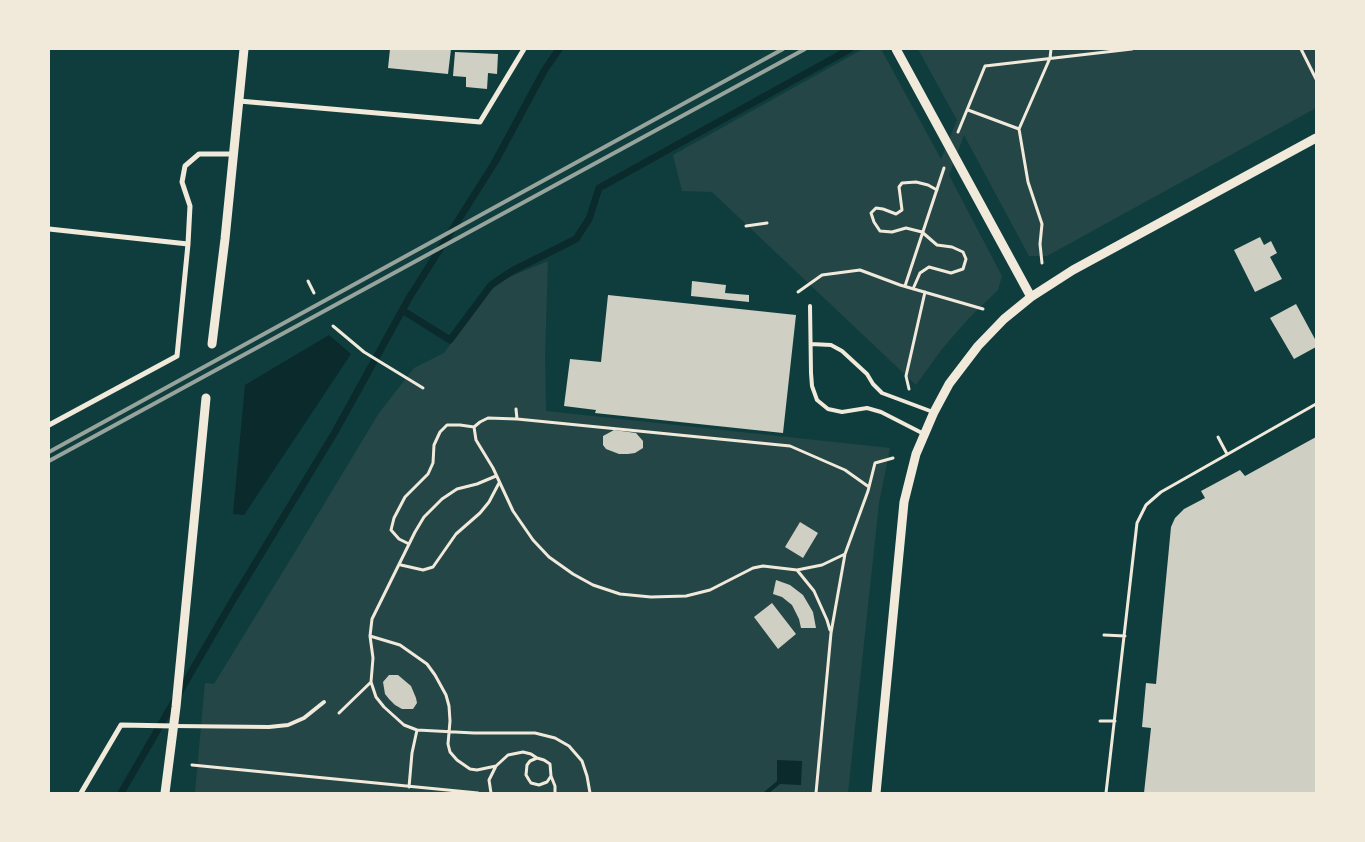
<!DOCTYPE html>
<style>
body{margin:0}
#map{position:relative;width:1365px;height:842px;overflow:hidden;background:#0f3d3e;font-family:Rubik,sans-serif}
canvas{display:block}
.frame{position:absolute;inset:0;border:50px solid #f1e9da;pointer-events:none}
</style>
<div id="map">
<canvas width="1365" height="842"></canvas>
<div class="frame"></div>
</div>
<script>
const g = document.querySelector('canvas').getContext('2d');
g.lineJoin = 'round';
function fill(path, color) { g.fillStyle = color; g.fill(path, 'evenodd'); }
const toPath = rows => new Path2D(rows.map(r => 'M' + r).join(''));
function stroke(path, color, width, dash) { g.strokeStyle = color; g.lineWidth = width; g.lineCap = dash ? 'butt' : 'round'; g.setLineDash(dash || []); g.stroke(path); }
const green = toPath([
 [863,49,881,49,941,159,957,120,918,49,1316,49,1316,108,1047,256,1029,256,964,135,949,175,1002,276,998,290,968,319,942,349,916,385,712,192,682,191,673,155],
 [548,261,545,356,546,411,890,448,879,503,848,793,195,793,205,683,214,684,306,534,379,413,414,368,444,353,491,289,507,278]
]);
const water = toPath([
 [329,335,351,354,244,515,233,514,245,385],
 [777,760,802,761,801,785,780,784,769,793,763,793,777,781]
]);
const stream = toPath([
 [402,310,450,340,491,285,512,271,576,239,589,219,599,188,850,49],
 [121,793,233,600,335,432,409,298,495,162,544,71,559,49]
]);
const building = toPath([
 [390,49,451,49,448,74,388,68],
 [455,52,498,54,497,74,488,73,487,89,466,87,466,77,453,76],
 [1260,237,1264,245,1271,241,1277,253,1270,257,1282,279,1255,292,1234,250],
 [692,281,726,285,725,293,749,295,749,302,691,296],
 [608,295,796,315,783,433,595,413,596,410,564,406,570,359,601,362],
 [1296,304,1316,341,1316,347,1294,359,1270,318],
 [614,430,636,433,643,441,643,448,635,453,628,454,619,454,606,449,603,445,603,436],
 [1316,437,1316,793,1144,793,1151,728,1142,727,1146,683,1156,684,1171,527,1175,518,1184,509,1205,498,1201,491,1240,470,1245,476],
 [800,522,818,533,803,558,785,547],
 [776,580,790,585,803,595,813,612,816,628,801,628,799,619,792,605,782,597,773,594],
 [772,603,796,634,778,649,754,617],
 [389,675,398,675,411,686,416,698,417,703,413,709,402,709,395,705,389,699,385,694,383,682]
]);
const path = toPath([
 [1301,49,1316,79],
 [968,110,1019,129,1028,182,1042,224,1040,244,1042,263],
 [1019,129,1050,58,1051,49],
 [958,132,985,66,1132,49],
 [746,226,767,223],
 [308,281,314,293],
 [905,286,944,168],
 [913,289,920,273,929,267,951,273,963,269,966,259,963,252,952,247,937,245,922,232,906,228,892,232,880,231,874,222,871,213,876,208,883,209,896,214,902,210,899,187,902,183,916,182,928,185,937,190],
 [798,292,822,275,860,270,900,285,983,309],
 [333,326,364,352,423,388],
 [909,389,906,376,925,292],
 [516,409,517,419],
 [1218,437,1227,454],
 [496,476,477,484,457,489,442,499,424,517,415,532,372,619,370,636,373,658,371,682,376,697,384,707,404,725,417,730,474,733,535,733,555,738,569,746,582,761,587,776,590,793],
 [409,544,399,539,391,530,394,518,405,497,428,474,433,463,434,445,440,432,447,425,460,425,474,427],
 [845,554,822,565,797,570,763,566,753,568,710,590,686,596,651,597,620,594,593,585,573,574,549,557,533,540,513,511,493,468,476,440,474,427,480,422,488,418,517,419,790,446,845,470,869,487],
 [401,565,423,570,433,567,456,534,480,513,489,502,499,483],
 [797,570,814,591,827,620,830,630],
 [1104,635,1125,636],
 [370,636,400,645,427,664,435,675,446,695,449,706,450,721,448,744,450,752,457,760,470,769,477,770,496,766],
 [339,713,371,682],
 [1100,721,1115,721],
 [537,758,544,760,550,764,551,776],
 [192,765,478,793],
 [409,787,412,753,417,730],
 [491,793,489,780,496,766,508,755,523,752,531,754,537,758,530,761,527,765,526,775,529,780,531,783,539,785,547,782,551,776,555,786,555,793],
 [816,793,831,633,845,554,868,491,875,463,893,458],
 [1106,793,1137,523,1146,505,1161,492,1316,404]
]);
const service = toPath([
 [810,306,811,373,812,386,817,400,828,409,842,412,867,408,881,412,924,434],
 [811,344,831,345,842,351,867,374,873,384,882,393,933,412],
 [174,726,269,727,288,725,304,718,324,702]
]);
const minor = toPath([
 [239,101,480,122,524,49],
 [49,229,188,244],
 [49,425,177,356,188,244,190,206,182,182,185,166,199,154,233,154],
 [81,793,121,725,174,726]
]);
const tertiary = toPath([
 [896,49,1031,297],
 [212,344,225,239,244,49],
 [165,793,176,707,206,398],
 [876,793,904,502,916,454,934,412,949,384,978,346,1004,319,1031,297,1073,270,1316,138]
]);
const rail = toPath([
 [49,452,783,49],
 [49,461,805,49]
]);
fill(green, '#244646');
fill(water, '#0a2a2b');
stroke(stream, '#0a2a2b', 7);
fill(building, '#cfcfc3');
stroke(path, '#f1e9da', 3);
stroke(service, '#f1e9da', 4);
stroke(minor, '#f1e9da', 5);
stroke(tertiary, '#f1e9da', 9);
stroke(rail, '#97a49c', 4);
</script>
